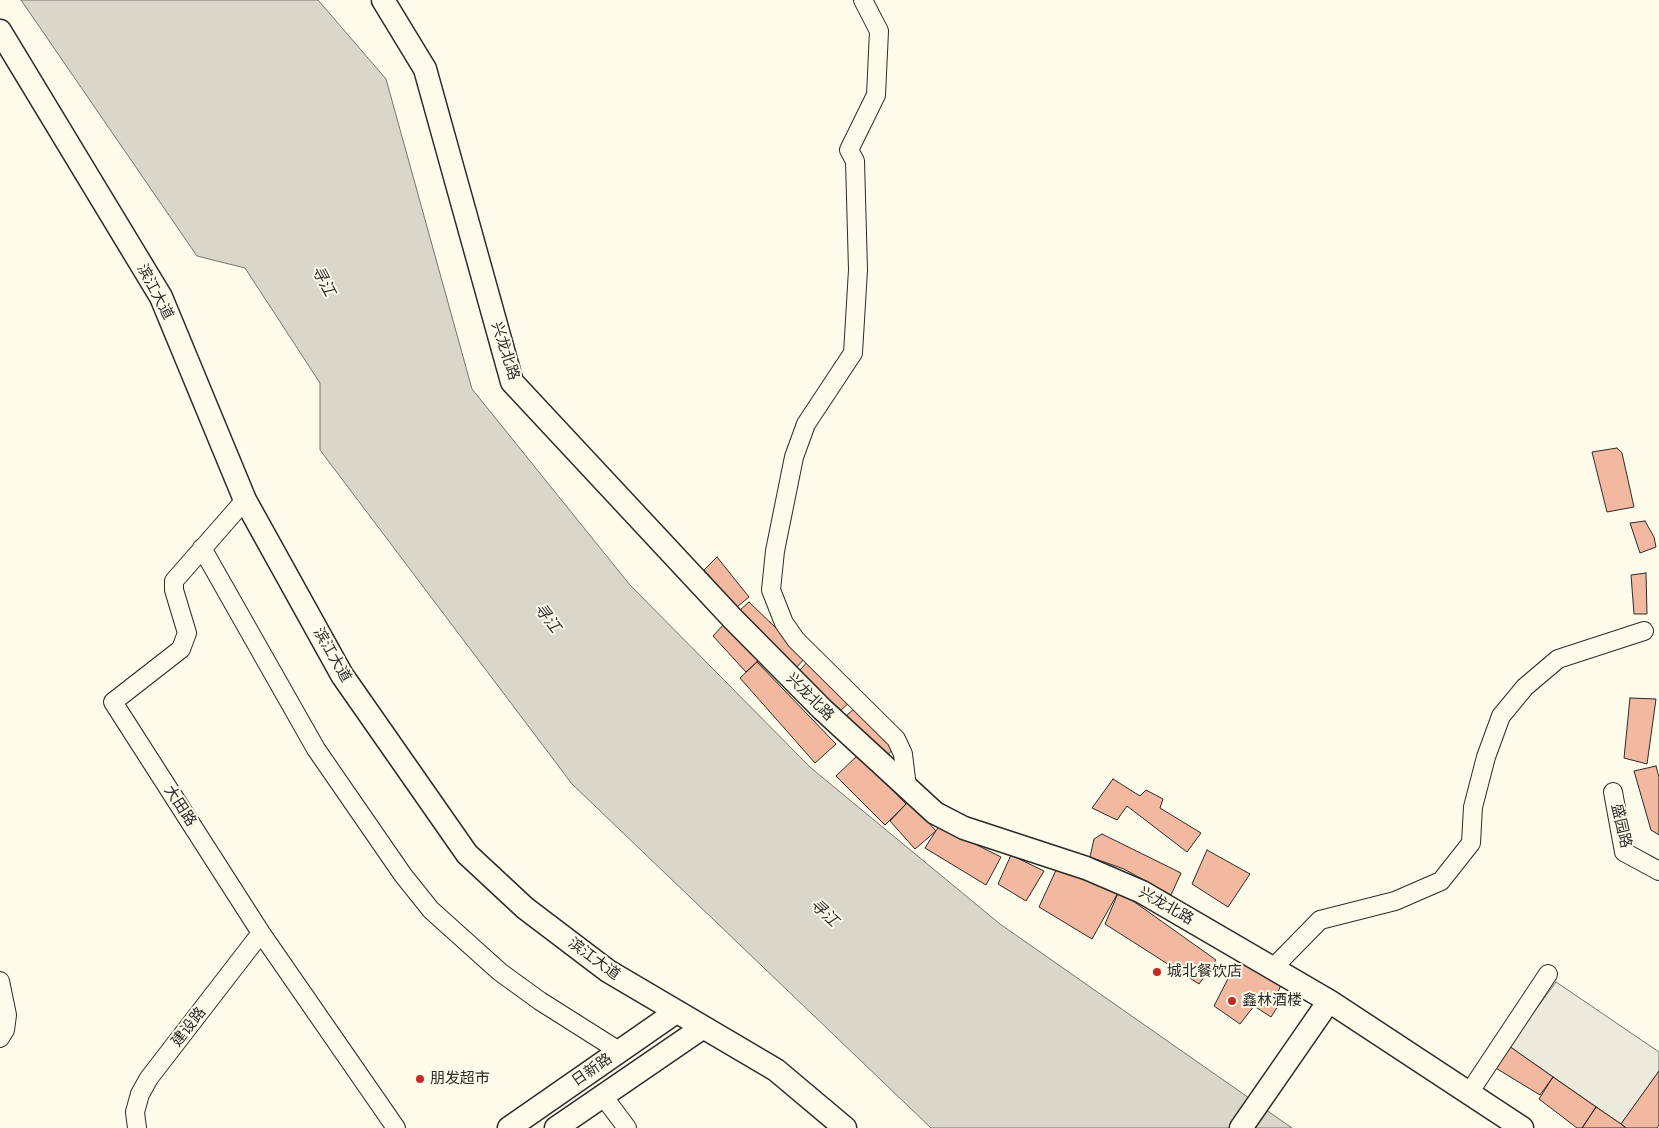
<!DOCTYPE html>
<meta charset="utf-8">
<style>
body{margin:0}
canvas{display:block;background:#fdfbea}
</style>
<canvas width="1659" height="1128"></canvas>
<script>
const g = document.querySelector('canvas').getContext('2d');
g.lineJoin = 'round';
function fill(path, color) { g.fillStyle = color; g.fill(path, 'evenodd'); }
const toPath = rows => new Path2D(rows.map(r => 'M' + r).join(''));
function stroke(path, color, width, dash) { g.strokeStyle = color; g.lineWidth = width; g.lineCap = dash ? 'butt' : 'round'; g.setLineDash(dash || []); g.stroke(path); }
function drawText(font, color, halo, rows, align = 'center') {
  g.font = font + ' Montserrat,"Noto Sans SC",sans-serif'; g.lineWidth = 4; g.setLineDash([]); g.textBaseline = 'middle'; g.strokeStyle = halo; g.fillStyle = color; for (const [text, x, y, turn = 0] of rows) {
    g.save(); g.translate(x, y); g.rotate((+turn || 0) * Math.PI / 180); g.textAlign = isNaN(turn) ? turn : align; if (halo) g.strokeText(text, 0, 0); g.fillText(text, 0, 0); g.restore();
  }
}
const parking = toPath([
 [1556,982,1659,1052,1659,1071,1621,1124,1509,1046,1556,982]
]);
const water = toPath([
 [21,0,318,0,386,79,472,389,630,585,811,768,1000,924,1292,1128,931,1128,572,784,320,450,320,383,245,268,197,256,21,0]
]);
const building = toPath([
 [1617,448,1622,453,1634,507,1607,512,1592,452,1617,448],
 [1645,521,1654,537,1656,547,1640,553,1630,523,1645,521],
 [717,557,749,597,737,607,704,570,717,557],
 [1646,573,1647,614,1634,614,1631,575,1646,573],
 [749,602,806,657,796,668,739,611,749,602],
 [726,622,760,659,746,672,713,636,726,622],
 [810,659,851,701,840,711,799,671,810,659],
 [757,662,836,744,815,763,740,678,757,662],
 [1630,698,1656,699,1647,764,1624,758,1630,698],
 [857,706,898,745,886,756,845,717,857,706],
 [858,755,906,804,885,825,836,776,858,755],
 [1656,766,1659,777,1659,835,1651,830,1634,771,1656,766],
 [1113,779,1140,796,1146,790,1163,799,1160,808,1201,833,1187,852,1127,806,1117,820,1092,808,1113,779],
 [909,801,936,831,915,849,890,821,909,801],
 [939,826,1001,857,986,885,925,848,939,826],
 [1102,834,1181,873,1171,895,1124,869,1090,857,1094,839,1102,834],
 [1207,850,1250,874,1228,907,1192,884,1207,850],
 [1011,855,1044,871,1026,901,998,884,1011,855],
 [1057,868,1119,891,1092,939,1039,907,1057,868],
 [1119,891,1216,960,1199,984,1105,924,1119,891],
 [1238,959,1281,985,1275,999,1280,1003,1271,1017,1254,1006,1240,1024,1214,1006,1238,959],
 [1509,1046,1553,1077,1540,1095,1494,1067,1509,1046],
 [1659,1071,1659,1125,1657,1128,1626,1128,1621,1124,1659,1071],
 [1553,1077,1596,1107,1582,1128,1577,1128,1539,1099,1553,1077],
 [1596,1107,1621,1124,1626,1128,1582,1128,1596,1107]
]);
const minor = toPath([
 [863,0,879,31,876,95,849,150,855,161,858,270,853,353,806,424,794,457,775,551,771,590,784,623,796,640,896,739,903,754,907,787],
 [245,500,174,581,174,590,187,633,181,649,113,702,261,933,396,1128],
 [202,548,316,749,403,875,431,910,500,972,540,1001,619,1051],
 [1613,792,1624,852,1659,871],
 [1274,967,1320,920,1395,901,1441,881,1471,843,1473,807,1486,757,1501,716,1525,687,1558,659,1644,631],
 [0,981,7,1015,5,1030,0,1038],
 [1469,1093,1548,974],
 [603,1096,627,1128],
 [137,1128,135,1112,140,1094,149,1078,261,933]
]);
const major = toPath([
 [383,0,425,69,512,382,733,619,822,709,935,813,964,828,1086,868,1142,892,1329,1001,1522,1128],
 [0,31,161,297,245,500,342,675,467,854,525,908,608,971,776,1070,845,1128],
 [509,1128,676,1012],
 [556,1128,702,1028],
 [1241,1128,1329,1001]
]);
const markers = [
 [1157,972,5,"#c62828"],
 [1232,1001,5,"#c62828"],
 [420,1079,5,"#c62828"]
];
const streetNames = [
 ["滨江大道",155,292,62],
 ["兴龙北路",505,351,72],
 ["滨江大道",332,655,60],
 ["兴龙北路",810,697,45],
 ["大田路",180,806,57],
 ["盛园路",1621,826,77],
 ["兴龙北路",1166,906,29],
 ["滨江大道",594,959,36],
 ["建设路",189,1027,-52],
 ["日新路",592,1070,-35]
];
const poiNames = [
 ["城北餐饮店",1167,972],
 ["鑫林酒楼",1242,1001],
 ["朋发超市",430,1079]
];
const waterNames = [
 ["寻江",323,281,62],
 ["寻江",547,618,52],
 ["寻江",824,913,43]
];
fill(parking, '#eceadb');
stroke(parking, '#74746e', 1);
fill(water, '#d8d7c9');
stroke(water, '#74746e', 1);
fill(building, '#f2b8a0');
stroke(building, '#2b2b2b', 1);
stroke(minor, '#2b2b2b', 20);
stroke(major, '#2b2b2b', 25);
stroke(minor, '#fdfbea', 18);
stroke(major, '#fdfbea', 22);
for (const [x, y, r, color] of markers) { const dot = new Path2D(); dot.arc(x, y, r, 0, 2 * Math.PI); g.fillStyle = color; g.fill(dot); stroke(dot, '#fdfbea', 2); }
drawText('15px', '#2b2b2b', '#fdfbea', streetNames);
drawText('15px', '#2b2b2b', '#fdfbea', poiNames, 'left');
drawText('italic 16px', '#2b2b2b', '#fdfbea', waterNames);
</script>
